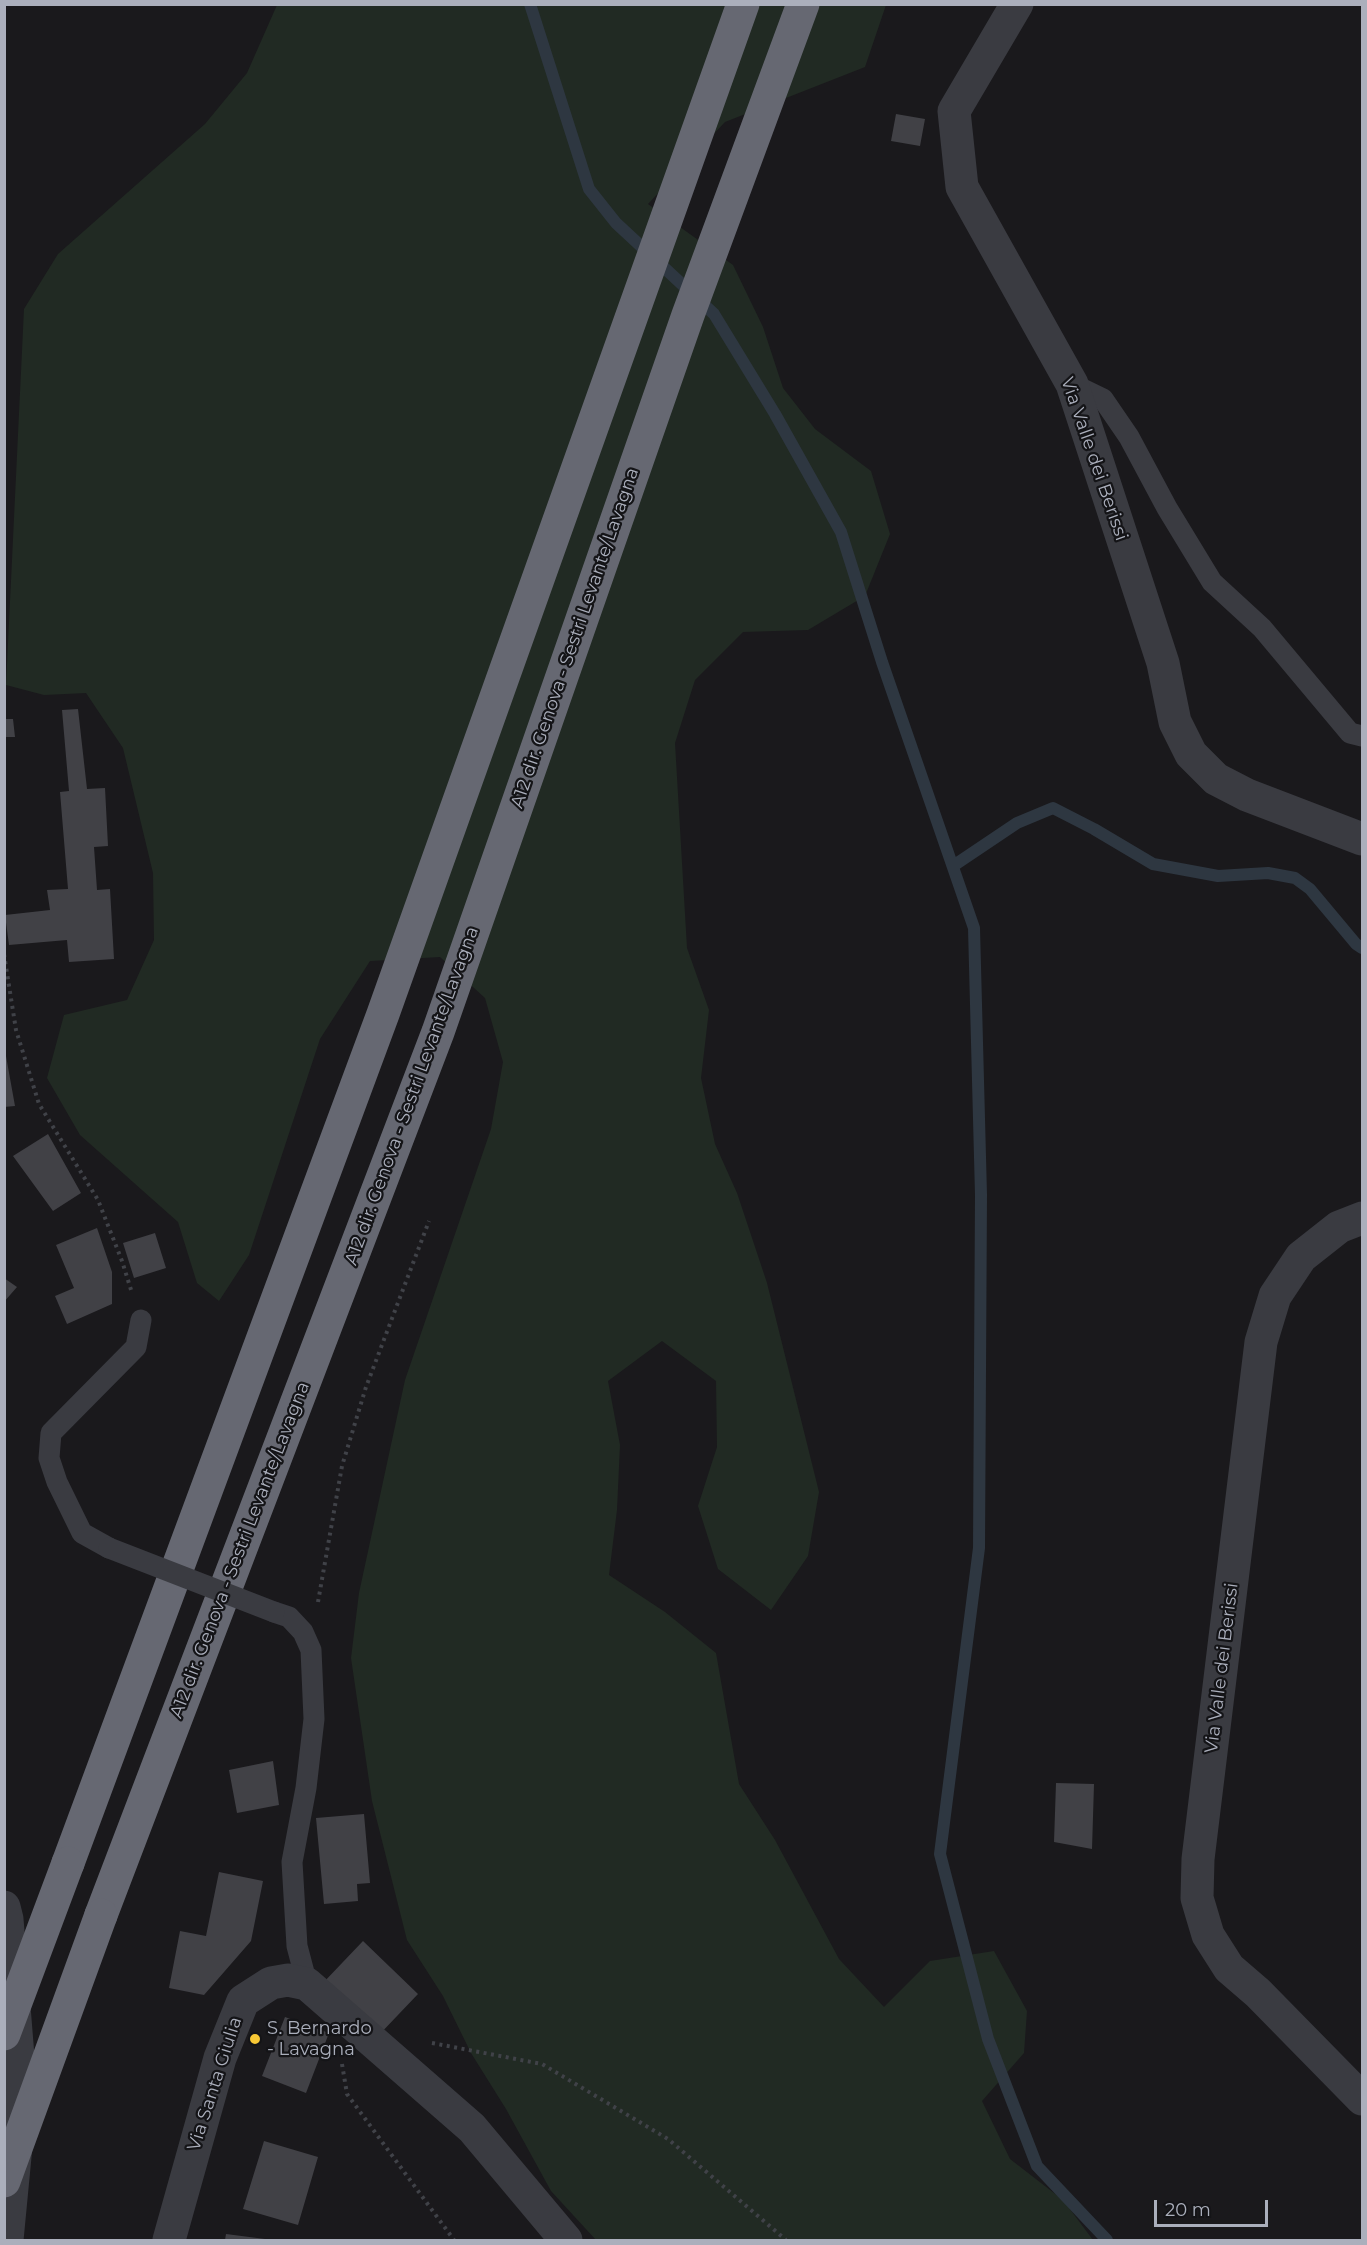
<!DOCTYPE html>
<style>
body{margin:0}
#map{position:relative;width:1367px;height:2245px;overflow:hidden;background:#1a191c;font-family:Montserrat,sans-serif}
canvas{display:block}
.frame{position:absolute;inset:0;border:6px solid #abafbc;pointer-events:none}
.scale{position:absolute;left:1154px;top:2200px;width:114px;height:27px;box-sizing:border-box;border:3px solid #abafbc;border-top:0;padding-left:8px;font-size:18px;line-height:21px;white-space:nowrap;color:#abafbc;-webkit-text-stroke:4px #141417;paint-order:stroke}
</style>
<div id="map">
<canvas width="1367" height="2245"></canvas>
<div class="frame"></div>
<div class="scale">20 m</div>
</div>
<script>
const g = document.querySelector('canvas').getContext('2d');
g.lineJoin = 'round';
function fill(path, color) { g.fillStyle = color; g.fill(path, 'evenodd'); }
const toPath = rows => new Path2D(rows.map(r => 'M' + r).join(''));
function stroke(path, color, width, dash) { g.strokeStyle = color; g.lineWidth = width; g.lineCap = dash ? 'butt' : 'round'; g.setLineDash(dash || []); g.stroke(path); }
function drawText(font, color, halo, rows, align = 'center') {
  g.font = font + ' Montserrat,sans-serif'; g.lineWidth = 4.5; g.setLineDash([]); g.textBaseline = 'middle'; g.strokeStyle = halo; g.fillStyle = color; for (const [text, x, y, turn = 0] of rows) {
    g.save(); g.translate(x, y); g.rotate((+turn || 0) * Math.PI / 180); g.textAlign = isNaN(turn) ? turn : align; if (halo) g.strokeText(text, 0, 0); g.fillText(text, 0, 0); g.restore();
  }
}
const green = toPath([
 [277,5,886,5,865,67,725,122,648,204,733,265,763,327,783,388,815,429,871,471,890,534,865,596,808,630,743,632,695,680,675,743,687,948,709,1010,701,1078,715,1144,737,1193,767,1283,819,1492,808,1556,771,1610,718,1569,698,1506,717,1447,716,1381,662,1341,608,1381,620,1445,617,1510,609,1575,665,1612,716,1653,739,1784,775,1840,839,1959,884,2007,930,1961,994,1951,1027,2011,1024,2053,982,2101,1010,2159,1063,2200,1093,2240,596,2240,551,2191,506,2109,471,2053,443,1996,407,1940,372,1801,351,1658,359,1593,405,1380,491,1129,503,1062,485,998,440,957,370,961,320,1039,249,1255,219,1301,197,1283,178,1222,80,1135,47,1078,64,1015,127,1000,154,940,153,873,123,748,86,693,44,695,6,685,24,309,58,254,205,124,247,73]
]);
const stream = toPath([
 [530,4,589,189,616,223,714,314,775,414,841,532,882,662,974,928,981,1195,979,1548,940,1854,988,2039,1037,2166,1107,2240],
 [953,866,1017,823,1053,808,1094,829,1153,864,1218,876,1268,873,1295,878,1310,889,1356,944,1362,948]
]);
const building = toPath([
 [896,114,925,119,920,146,891,141],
 [78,709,87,789,105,788,108,846,94,847,97,890,110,889,114,959,69,962,67,940,9,945,5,915,50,910,47,890,68,889,60,792,69,791,62,710],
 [4,719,13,719,15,737,4,737],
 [4,1056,6,1056,15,1106,4,1107],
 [48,1134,81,1193,53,1211,13,1156],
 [97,1228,112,1272,112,1304,67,1324,55,1296,74,1288,56,1245],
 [155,1233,166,1268,134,1278,123,1243],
 [4,1278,17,1287,4,1302],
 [273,1761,279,1805,237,1813,229,1770],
 [1056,1783,1094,1784,1092,1849,1054,1842],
 [364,1814,370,1883,357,1884,358,1901,324,1904,316,1818],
 [219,1872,263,1881,251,1941,204,1995,169,1988,180,1931,206,1936],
 [363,1941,418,1994,377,2037,322,1984],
 [285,2017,329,2033,306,2093,262,2076],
 [264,2141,318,2157,298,2225,243,2209],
 [226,2234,265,2239,265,2240,225,2240]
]);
const path = toPath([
 [4,954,16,1030,39,1104,98,1200,122,1261,132,1293],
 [318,1602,342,1466,366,1387,429,1221],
 [432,2043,542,2064,668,2139,786,2240],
 [342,2064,347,2094,454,2240]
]);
const service = toPath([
 [1072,384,1103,399,1129,437,1167,508,1212,582,1262,628,1350,733,1362,736],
 [109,1548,82,1533,57,1482,49,1458,51,1433,136,1347,141,1320],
 [274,1612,289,1617,303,1632,311,1650,314,1719,306,1788,292,1862,297,1946,307,1984]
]);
const minor = toPath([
 [1017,4,954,111,962,187,1072,384,1163,663,1175,722,1191,754,1216,779,1247,795,1362,839],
 [1362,1218,1339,1227,1301,1257,1275,1296,1261,1342,1198,1859,1197,1898,1208,1935,1229,1968,1258,1993,1362,2099]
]);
const tertiary = toPath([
 [4,1907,7,1919,21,2094,7,2240],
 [169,2240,220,2058,243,2001,271,1983,288,1980,307,1984,472,2128,566,2240]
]);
const motorway = toPath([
 [68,1863,383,1014,743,4],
 [101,1915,438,1032,688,315,803,4]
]);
const serviceBridge = toPath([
 [109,1548,274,1612]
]);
const motorwayBridge = toPath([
 [4,2034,68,1863],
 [4,2181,101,1915]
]);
const markers = [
 [255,2039,6,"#f8c835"]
];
const streetNames = [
 ["Via Valle dei Berissi",1094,459,71],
 ["A12 dir. Genova - Sestri Levante/Lavagna",575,638,-71],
 ["A12 dir. Genova - Sestri Levante/Lavagna",412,1096,-70],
 ["A12 dir. Genova - Sestri Levante/Lavagna",240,1550,-69],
 ["Via Valle dei Berissi",1222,1668,-83],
 ["Via Santa Giulia",215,2084,-72]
];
const poiNames = [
 ["S. Bernardo",267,2029],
 ["- Lavagna",267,2050]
];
fill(green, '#212a23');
stroke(stream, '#2e3741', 12);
fill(building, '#414146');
stroke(path, '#404248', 4, [3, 4.5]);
stroke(service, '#3a3b41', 21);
stroke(minor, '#3a3b41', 33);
stroke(tertiary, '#3a3b41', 33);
stroke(motorway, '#666872', 33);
stroke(serviceBridge, '#3a3b41', 21);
stroke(motorwayBridge, '#666872', 33);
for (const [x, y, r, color] of markers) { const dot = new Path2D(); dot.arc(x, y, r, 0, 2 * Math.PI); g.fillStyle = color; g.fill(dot); stroke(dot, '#141417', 2); }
drawText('18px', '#abafbc', '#141417', streetNames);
drawText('18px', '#abafbc', '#141417', poiNames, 'left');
</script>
